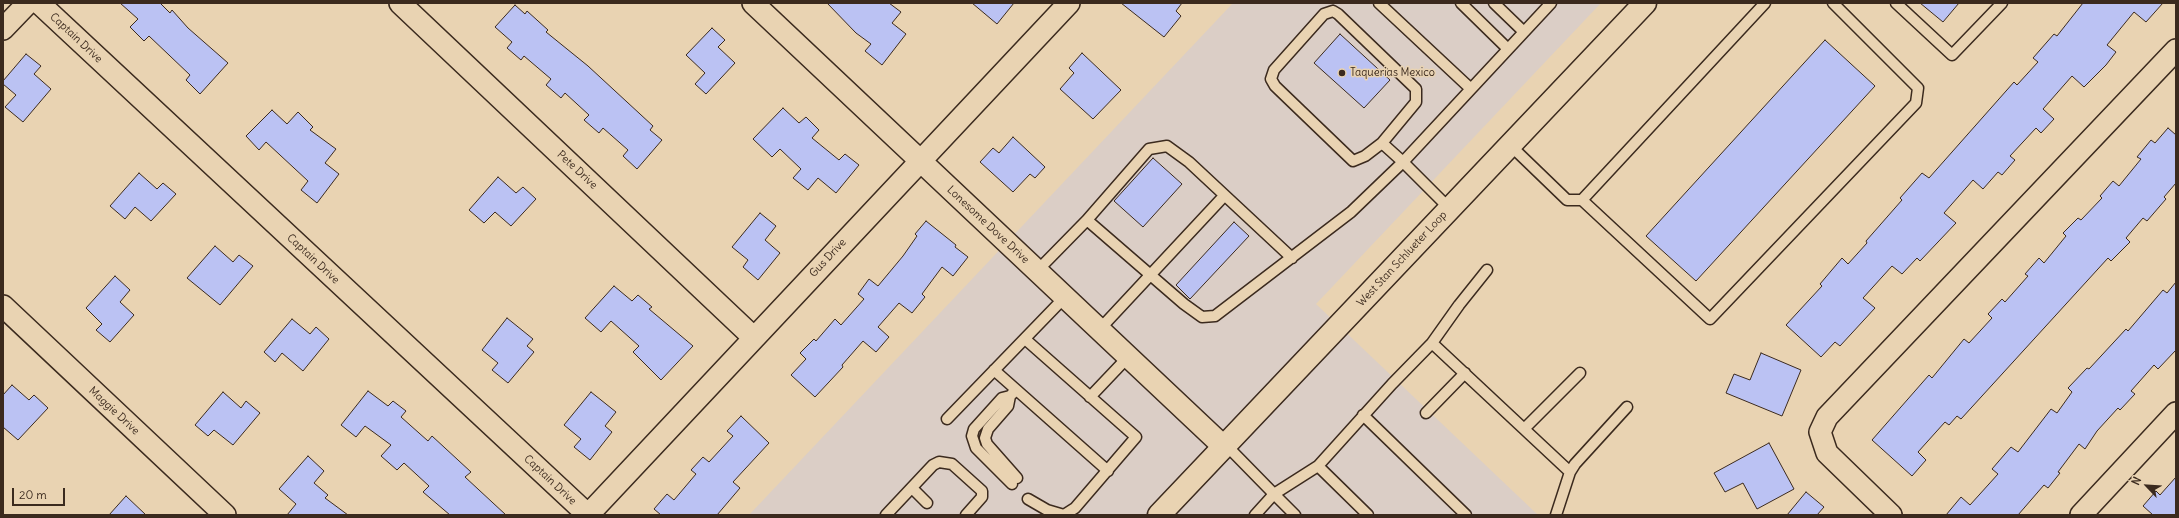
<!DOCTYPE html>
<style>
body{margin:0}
#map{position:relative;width:2179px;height:518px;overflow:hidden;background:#e9d3b2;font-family:Delius,sans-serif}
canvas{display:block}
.frame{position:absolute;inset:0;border:4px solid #3b2a1e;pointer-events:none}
.north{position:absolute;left:2127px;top:466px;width:40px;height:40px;-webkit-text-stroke:3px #e9d3b2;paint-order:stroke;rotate:295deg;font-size:11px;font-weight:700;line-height:16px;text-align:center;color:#3b2a1e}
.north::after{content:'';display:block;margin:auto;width:14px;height:18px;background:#3b2a1e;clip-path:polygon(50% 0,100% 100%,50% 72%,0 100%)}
.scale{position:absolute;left:12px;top:488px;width:53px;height:18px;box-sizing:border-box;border:2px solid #3b2a1e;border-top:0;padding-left:5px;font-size:12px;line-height:14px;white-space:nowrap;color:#3b2a1e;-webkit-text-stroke:3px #e9d3b2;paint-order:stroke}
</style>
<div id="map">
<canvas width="2179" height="518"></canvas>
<div class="frame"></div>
<div class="north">N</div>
<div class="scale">20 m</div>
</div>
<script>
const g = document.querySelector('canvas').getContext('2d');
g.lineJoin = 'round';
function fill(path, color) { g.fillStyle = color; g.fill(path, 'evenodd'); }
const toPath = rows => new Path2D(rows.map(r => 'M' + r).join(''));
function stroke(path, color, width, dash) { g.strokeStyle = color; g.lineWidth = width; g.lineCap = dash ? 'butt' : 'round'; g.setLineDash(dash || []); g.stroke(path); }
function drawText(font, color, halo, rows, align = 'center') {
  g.font = font + ' Delius,sans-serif'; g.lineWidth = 3; g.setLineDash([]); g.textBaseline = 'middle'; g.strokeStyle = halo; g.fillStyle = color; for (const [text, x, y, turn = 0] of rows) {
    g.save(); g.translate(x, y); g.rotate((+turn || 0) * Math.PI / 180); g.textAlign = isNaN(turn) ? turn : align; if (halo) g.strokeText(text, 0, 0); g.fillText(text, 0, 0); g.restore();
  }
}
const built = toPath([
 [1233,3,1601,3,1316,304,1538,515,749,515]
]);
const building = toPath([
 [120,3,160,3,170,13,172,10,188,28,228,63,200,94,186,80,190,75,149,36,144,41,130,27,138,19,120,3],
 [827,3,889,3,901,12,892,23,906,34,882,65,865,51,871,44,856,33,827,3],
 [972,3,1014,3,997,24,972,3],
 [1121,3,1182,3,1176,11,1181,16,1164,37,1121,3],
 [1920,3,1959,3,1943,22,1920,3],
 [2083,3,2163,3,2146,22,2134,12,2107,45,2116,52,2106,65,2084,87,2072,76,2043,109,2054,119,2041,133,2036,128,2010,156,2015,160,2002,175,1998,172,1983,189,1973,180,1944,213,1956,223,1920,261,1917,258,1902,274,1892,266,1863,298,1875,308,1840,346,1835,342,1821,357,1786,325,1822,286,1820,284,1842,258,1848,264,1867,243,1866,241,1902,200,1900,198,1922,173,1929,178,2014,82,2017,85,2038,62,2033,58,2054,34,2057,36,2083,3],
 [515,5,525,14,527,11,548,30,546,32,588,66,653,126,650,130,662,140,637,169,623,156,628,150,603,128,599,133,584,120,589,115,565,93,561,98,546,85,551,79,524,56,521,60,507,48,512,42,495,27,515,5],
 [712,28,725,40,718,47,735,63,706,94,695,84,705,73,686,55,712,28],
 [1340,34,1390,80,1364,108,1314,63,1340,34],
 [1825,40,1875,86,1696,281,1646,236,1825,40],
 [1082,53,1121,90,1093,119,1060,89,1074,73,1069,68,1082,53],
 [26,54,41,66,34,74,51,89,23,122,5,107,16,95,3,84,3,81,26,54],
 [783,108,799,123,806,117,819,130,812,138,839,160,845,154,859,165,836,193,818,178,808,190,793,178,801,169,780,149,772,157,753,139,783,108],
 [272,110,287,124,298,112,313,127,310,130,336,149,325,163,339,174,317,203,301,190,308,181,266,142,259,150,246,136,272,110],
 [2168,128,2176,135,2176,183,2164,197,2166,199,2147,221,2143,218,2126,238,2130,242,2111,261,2108,258,1961,419,1957,416,1949,425,1945,422,1918,452,1926,460,1912,476,1872,440,1929,375,1932,378,1964,339,1969,343,1992,318,1988,314,2002,299,2005,302,2028,276,2025,274,2039,258,2044,263,2066,236,2063,233,2078,218,2081,220,2102,198,2100,196,2113,181,2119,186,2141,159,2137,157,2151,140,2155,143,2168,128],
 [1013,137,1045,167,1035,178,1030,174,1013,192,980,162,993,148,999,153,1013,137],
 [1153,158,1182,184,1143,227,1114,201,1153,158],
 [139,173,157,189,163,183,176,194,151,221,135,207,125,219,110,206,139,173],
 [498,177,516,193,523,187,536,199,511,226,495,212,484,223,469,210,498,177],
 [760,213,776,226,765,240,780,253,758,280,743,267,748,260,732,247,760,213],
 [926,221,956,245,955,247,968,257,953,276,942,267,922,294,925,297,912,313,899,303,878,327,889,337,876,352,863,341,842,365,843,367,815,397,791,375,806,359,800,353,814,339,816,341,835,319,841,325,864,299,858,294,869,279,878,286,903,256,917,236,915,234,926,221],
 [1234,222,1249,236,1190,299,1176,285,1234,222],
 [215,246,233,262,239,255,253,266,220,305,187,278,215,246],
 [115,276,130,290,120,302,134,315,110,342,96,330,102,324,86,308,115,276],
 [2176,282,2176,350,2158,369,2154,365,2131,391,2135,394,2120,410,2118,408,2097,431,2085,449,2079,444,2058,472,2060,473,2048,488,2044,485,2018,515,1946,515,1961,497,1970,505,1998,474,1992,469,2011,447,2018,452,2051,409,2057,413,2072,392,2068,388,2087,368,2089,369,2126,329,2128,331,2163,290,2167,293,2176,282],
 [614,286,632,301,638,295,652,307,649,309,693,346,661,380,633,352,639,346,611,321,601,332,585,318,614,286],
 [507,318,533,339,527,346,534,352,508,383,492,370,498,363,482,350,507,318],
 [292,319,310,334,316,327,329,339,303,371,282,353,275,362,264,352,292,319],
 [1761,353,1801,370,1782,416,1726,393,1734,374,1750,380,1761,353],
 [12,385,29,400,34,395,48,408,18,440,3,427,3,395,12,385],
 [368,391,388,406,393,401,406,411,401,417,428,441,432,436,471,472,465,477,506,515,450,515,423,492,429,486,404,463,397,470,381,456,391,445,365,426,356,437,341,425,368,391],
 [223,392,241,408,246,401,260,413,233,445,214,430,208,436,195,425,223,392],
 [591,392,616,412,605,426,612,432,590,460,574,447,581,439,564,425,591,392],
 [741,416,769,443,733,482,740,488,717,515,661,515,654,509,667,494,674,500,696,474,691,470,703,457,709,462,733,436,727,431,741,416],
 [1769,443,1794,489,1757,509,1743,483,1725,492,1714,473,1769,443],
 [308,456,324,471,314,483,328,495,325,498,348,515,287,515,296,504,279,489,308,456],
 [2176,477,2176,515,2153,515,2143,506,2156,491,2160,495,2176,477],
 [1806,492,1824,507,1817,515,1787,515,1806,492],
 [126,496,146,515,109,515,126,496]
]);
const service = toPath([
 [1379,3,1471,89],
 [1461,3,1508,49],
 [1494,3,1524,32],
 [1896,3,1952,55,2002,3],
 [1333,11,1338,14,1416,89,1416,102,1382,143,1365,156,1353,161,1275,86,1271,79,1274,70,1324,14,1333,11],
 [1382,143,1403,162,1551,3],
 [1510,145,1567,200,1582,200,1765,3],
 [1582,200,1710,319,1916,103,1918,88,1833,3],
 [1087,220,1149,149,1167,146,1189,162,1292,258],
 [1037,271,1087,220,1184,304,1202,317,1215,316,1351,212,1403,162,1450,209],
 [1099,330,1224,196],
 [1025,339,1136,437,1075,508,1064,515,1047,510,1028,499],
 [1432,343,1570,472],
 [994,370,1108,471],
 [1010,396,1008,406,988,429,985,438,987,444,1017,478],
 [1090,397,1128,357],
 [1426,413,1465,373],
 [1363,415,1466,515],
 [947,419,1065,297],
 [1524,429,1580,373],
 [1226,445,1274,494,1255,515],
 [1318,466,1392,384,1432,343,1459,305,1487,270],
 [1012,484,976,448,972,436,974,429,1002,398,1010,396,1016,390],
 [912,488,927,503],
 [886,515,933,465,939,462,952,464,982,491,982,497,966,515],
 [1295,515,1274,494,1318,466,1368,515],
 [1556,515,1570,472,1575,464,1627,407]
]);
const minor = toPath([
 [39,3,588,515],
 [400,3,753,337],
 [753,3,1224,447],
 [3,29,28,3],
 [3,306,225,515],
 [588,515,1069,3],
 [1891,515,1827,453,1820,432,1827,417,2176,50],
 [2081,515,2176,413]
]);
const secondary = toPath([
 [1159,515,1645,3]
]);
const markers = [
 [1342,73,4,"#3b2a1e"]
];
const streetNames = [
 ["Captain Drive",76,38,43],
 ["Pete Drive",577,170,43],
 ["Lonesome Dove Drive",988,225,43],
 ["Gus Drive",828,258,-47],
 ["Captain Drive",313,259,43],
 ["West Stan Schlueter Loop",1402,259,-47],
 ["Maggie Drive",114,411,43],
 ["Captain Drive",550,480,43]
];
const poiNames = [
 ["Taquerias Mexico",1350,73]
];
fill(built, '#dbcec6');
fill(building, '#bbc2f3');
stroke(building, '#3b2a1e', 1);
stroke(service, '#3b2a1e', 13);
stroke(minor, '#3b2a1e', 24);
stroke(secondary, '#3b2a1e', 25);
stroke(service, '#e9d3b2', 10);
stroke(minor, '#e9d3b2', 21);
stroke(secondary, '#e9d3b2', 22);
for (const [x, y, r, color] of markers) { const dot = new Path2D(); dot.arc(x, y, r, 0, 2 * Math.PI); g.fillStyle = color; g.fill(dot); stroke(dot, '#e9d3b2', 1.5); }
drawText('11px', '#3b2a1e', '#e9d3b2', streetNames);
drawText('11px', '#3b2a1e', '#e9d3b2', poiNames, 'left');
</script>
